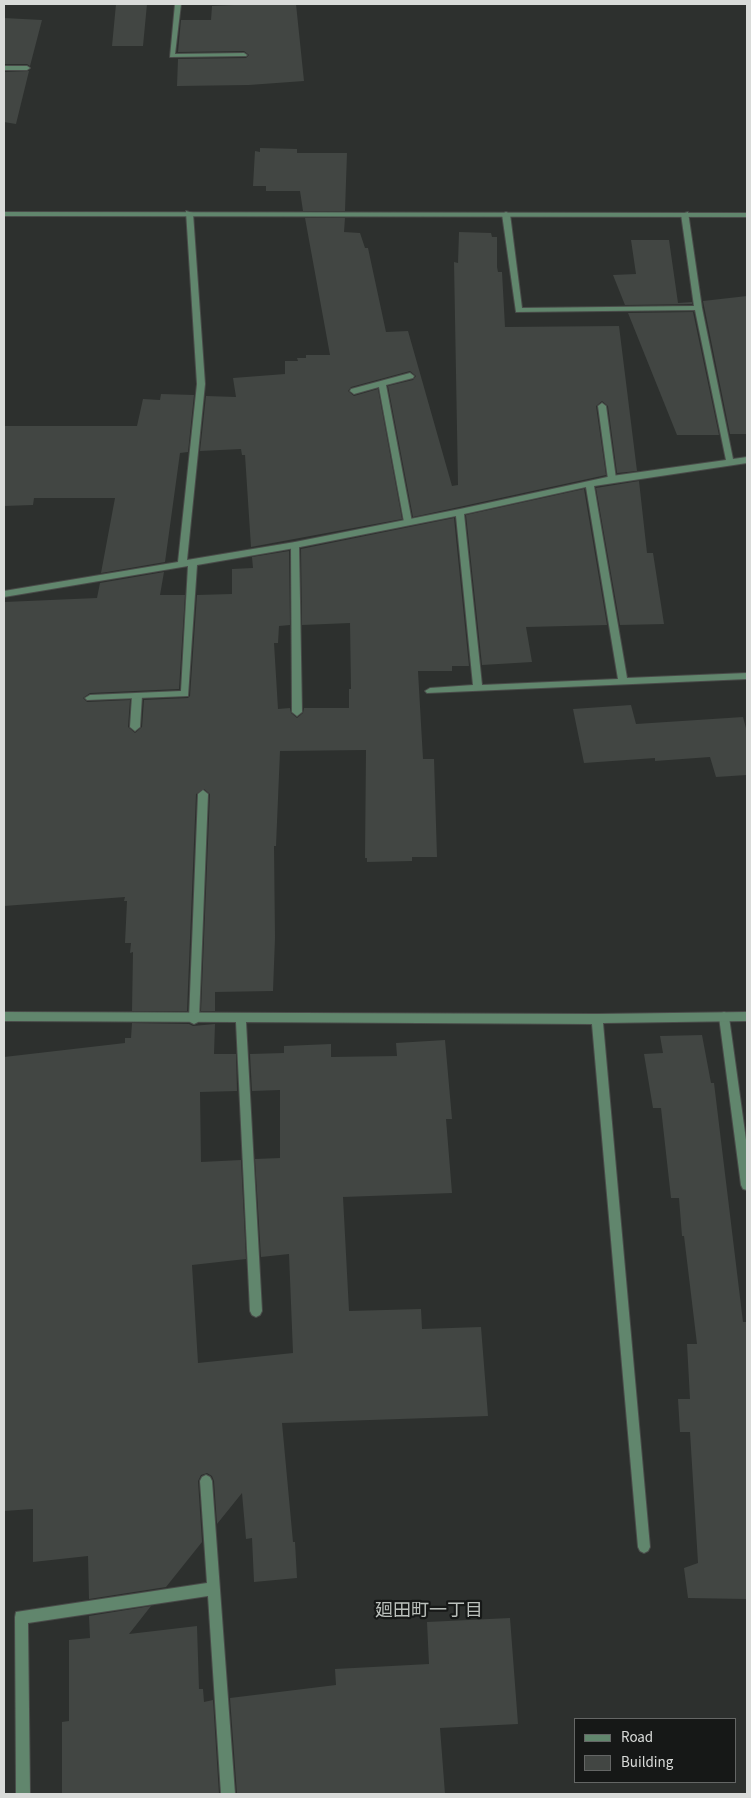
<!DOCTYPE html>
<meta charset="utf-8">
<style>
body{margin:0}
#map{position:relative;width:751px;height:1798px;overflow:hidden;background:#2d302e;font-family:"Source Sans 3",sans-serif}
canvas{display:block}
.frame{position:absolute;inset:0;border:5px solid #d9dbd9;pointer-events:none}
.legend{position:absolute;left:574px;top:1718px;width:162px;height:65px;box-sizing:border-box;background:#161817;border:1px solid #646665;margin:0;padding:6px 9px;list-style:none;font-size:15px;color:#d9dbd9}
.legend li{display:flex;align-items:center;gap:10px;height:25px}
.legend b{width:25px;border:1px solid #646665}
</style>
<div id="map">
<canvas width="751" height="1798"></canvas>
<div class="frame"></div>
<ul class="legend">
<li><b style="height:6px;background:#61866d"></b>Road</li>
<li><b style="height:14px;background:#424643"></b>Building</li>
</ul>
</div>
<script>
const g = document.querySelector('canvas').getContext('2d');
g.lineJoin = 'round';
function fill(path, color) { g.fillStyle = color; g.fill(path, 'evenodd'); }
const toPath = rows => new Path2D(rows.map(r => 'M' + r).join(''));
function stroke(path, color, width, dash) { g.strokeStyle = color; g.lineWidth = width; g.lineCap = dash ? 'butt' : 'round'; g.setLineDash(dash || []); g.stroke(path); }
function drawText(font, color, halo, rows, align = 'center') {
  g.font = font + ' "Source Sans 3","Noto Sans JP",sans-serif'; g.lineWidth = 4.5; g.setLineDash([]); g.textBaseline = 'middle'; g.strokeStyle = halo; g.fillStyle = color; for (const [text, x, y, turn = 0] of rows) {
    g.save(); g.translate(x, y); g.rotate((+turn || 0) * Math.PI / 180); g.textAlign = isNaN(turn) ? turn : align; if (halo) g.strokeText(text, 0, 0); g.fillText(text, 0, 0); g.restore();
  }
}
const building = toPath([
 [116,4,147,4,143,46,112,46],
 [256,4,296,4,304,81,249,85,177,86,178,59,246,58,249,55,244,51,178,52,181,20,211,20,212,6],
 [4,18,42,20,30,66,27,64,4,64],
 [29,71,16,124,4,122,4,72],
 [260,148,297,149,297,153,347,153,345,211,303,211,300,191,266,191,266,186,253,186,255,151,260,152],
 [305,218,345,218,344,232,360,233,365,248,368,248,386,332,408,331,452,486,458,485,454,262,458,263,459,232,491,233,492,237,497,237,497,267,498,272,502,272,505,327,619,326,637,471,617,473,608,406,602,401,596,406,606,475,413,517,388,386,413,380,416,376,410,371,351,387,348,391,354,396,378,389,402,519,251,547,245,455,242,455,241,449,200,451,206,396,236,397,233,378,285,374,285,361,298,361,297,358,306,358,306,355,330,355],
 [631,240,669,240,678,303,692,302,692,304,625,305,613,275,636,274],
 [747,296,747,434,730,434,703,301],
 [693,312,719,435,677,435,628,313],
 [161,394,194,395,188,452,180,453,165,562,101,573,115,498,34,498,33,505,4,506,4,426,137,426,143,399,160,400],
 [639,481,647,553,653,553,664,624,620,625,596,488],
 [584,489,607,625,526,627,532,662,482,665,466,515],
 [454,518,469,666,452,666,452,671,418,671,423,759,434,759,437,857,412,857,412,861,367,862,367,858,365,858,366,750,280,751,276,846,274,846,275,938,273,991,215,992,215,1011,201,1011,210,794,204,789,196,794,187,1011,132,1011,133,952,130,953,131,943,125,943,127,901,124,901,125,897,4,906,4,602,97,598,100,583,164,572,160,595,185,595,179,689,90,693,83,698,87,702,130,700,128,727,135,733,142,727,144,700,188,698,190,696,197,595,232,594,232,569,253,568,252,557,289,551,290,625,279,626,278,643,274,643,278,709,290,708,291,713,297,718,303,713,304,708,349,708,349,689,351,689,350,623,302,625,301,549],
 [631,705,636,724,743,717,747,732,747,775,716,777,710,757,655,761,655,758,584,763,573,709],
 [132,1023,189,1024,193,1026,215,1024,214,1054,236,1054,237,1091,200,1092,201,1162,241,1160,246,1259,192,1265,198,1363,293,1353,289,1254,261,1257,255,1159,280,1158,280,1090,252,1091,250,1054,284,1053,284,1046,331,1044,331,1057,397,1056,396,1043,445,1040,452,1119,446,1119,452,1193,343,1197,349,1311,421,1309,422,1329,481,1327,488,1416,282,1423,293,1542,295,1542,297,1578,254,1582,252,1538,246,1539,242,1493,217,1524,214,1481,212,1476,207,1473,201,1475,198,1481,202,1542,166,1587,89,1599,88,1556,33,1562,33,1509,4,1511,4,1057,125,1043,125,1038,131,1038],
 [702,1035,711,1083,714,1083,743,1322,747,1322,747,1599,688,1598,684,1568,698,1563,690,1432,680,1432,678,1399,690,1399,687,1344,697,1344,684,1236,682,1236,679,1198,671,1198,661,1108,653,1108,644,1054,663,1053,660,1036],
 [151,1606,129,1634,197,1626,199,1689,203,1689,204,1702,213,1700,219,1794,62,1794,62,1722,69,1721,69,1640,90,1638,89,1616],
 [510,1618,518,1724,440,1728,445,1794,237,1794,230,1698,336,1685,335,1669,429,1664,427,1622]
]);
const service = toPath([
 [410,373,414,376,413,378,386,385,412,522,408,525,404,522,379,387,354,394,350,391,351,389,410,373],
 [602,403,606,406,616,479,612,482,608,479,598,406,602,403],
 [295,542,299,545,302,712,297,716,292,712,291,545,295,542],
 [137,693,142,696,140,727,135,731,130,727,132,696,137,693],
 [203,790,208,794,199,1019,198,1022,194,1024,190,1022,189,1019,198,794,203,790],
 [724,1012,728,1014,729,1017,747,1147,747,1190,743,1189,741,1185,719,1017,720,1014,724,1012]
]);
const minor = toPath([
 [175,4,181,4,175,54,244,53,247,55,246,56,170,57,175,4],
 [4,66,27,66,30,68,27,70,4,70,4,66],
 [186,211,193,213,205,384,187,560,295,542,460,509,612,476,726,460,695,310,516,312,502,214,506,212,510,214,522,308,694,306,681,214,688,212,702,308,733,459,747,457,747,463,594,486,627,678,747,673,747,679,427,693,425,691,430,688,473,685,456,516,295,548,197,565,188,696,87,700,85,698,90,695,181,691,188,566,4,597,4,591,178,562,197,384,186,211],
 [586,487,618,679,482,685,464,514,586,487],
 [747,1012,747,1021,603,1023,650,1547,648,1551,644,1553,640,1551,638,1547,592,1024,246,1022,262,1311,260,1315,256,1317,252,1315,250,1311,236,1022,4,1021,4,1012,597,1014,747,1012],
 [206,1475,210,1477,212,1481,235,1794,221,1794,208,1596,28,1623,30,1794,16,1794,15,1617,16,1612,207,1583,200,1481,202,1477,206,1475]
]);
const tertiary = toPath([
 [4,212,747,213,747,217,4,216,4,212]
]);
const nearNeighbourhoodnames = [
 ["廻田町一丁目",429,1612]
];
fill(building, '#424643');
stroke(service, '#494b49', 2);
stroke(minor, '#494b49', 2);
stroke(tertiary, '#494b49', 2);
fill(service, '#61866d');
fill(minor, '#61866d');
fill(tertiary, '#61866d');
drawText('18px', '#bbc0bc', '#161817', nearNeighbourhoodnames);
</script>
